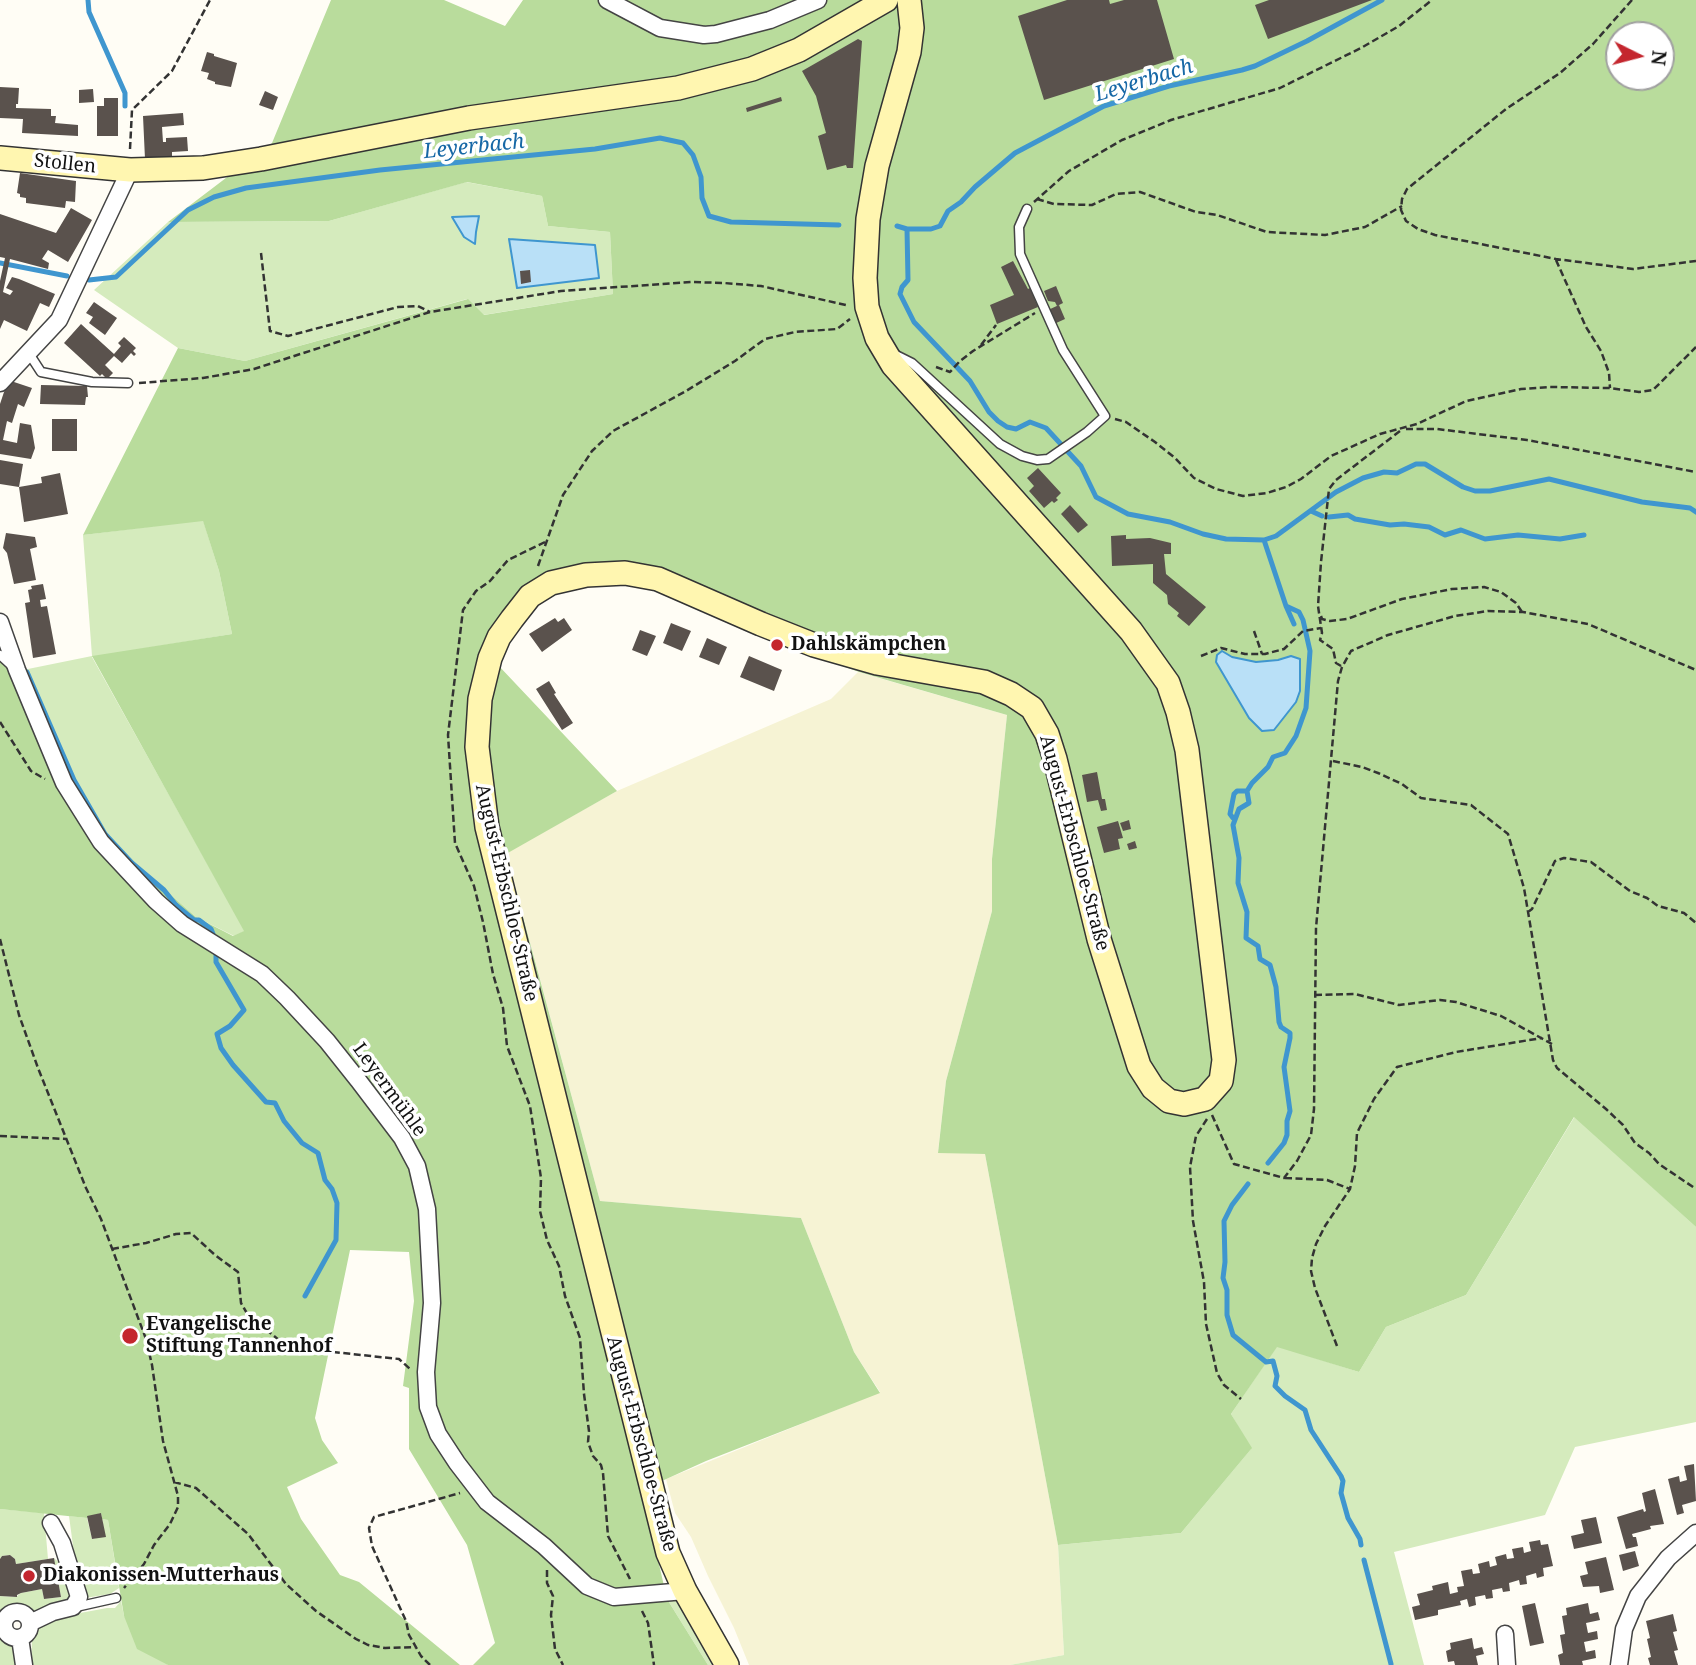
<!DOCTYPE html>
<meta charset="utf-8">
<style>
body{margin:0}
#map{position:relative;width:1696px;height:1665px;overflow:hidden;background:#fffdf5;font-family:"Noto Serif",serif}
canvas{display:block}
.north{position:absolute;left:1605px;top:21px;width:70px;height:70px;box-sizing:border-box;background:#fff;border:2px solid #a0a0a0;border-radius:50%;rotate:96deg;font-size:19px;font-weight:700;line-height:28px;text-align:center;color:#111}
.north::after{content:'';display:block;margin:auto;width:24px;height:32px;background:#c4262e;clip-path:polygon(50% 0,100% 100%,50% 72%,0 100%)}
</style>
<div id="map">
<canvas width="1696" height="1665"></canvas>
<div class="north">N</div>
</div>
<script>
const g = document.querySelector('canvas').getContext('2d');
g.lineJoin = 'round';
function fill(path, color) { g.fillStyle = color; g.fill(path, 'evenodd'); }
const toPath = rows => new Path2D(rows.map(r => 'M' + r).join(''));
function stroke(path, color, width, dash) { g.strokeStyle = color; g.lineWidth = width; g.lineCap = dash ? 'butt' : 'round'; g.setLineDash(dash || []); g.stroke(path); }
function drawText(font, color, halo, rows, align = 'center') {
  g.font = font + ' "Noto Serif",serif'; g.lineWidth = 7; g.setLineDash([]); g.textBaseline = 'middle'; g.strokeStyle = halo; g.fillStyle = color; for (const [text, x, y, turn = 0] of rows) {
    g.save(); g.translate(x, y); g.rotate((+turn || 0) * Math.PI / 180); g.textAlign = isNaN(turn) ? turn : align; if (halo) g.strokeText(text, 0, 0); g.fillText(text, 0, 0); g.restore();
  }
}
const farmland = toPath([
 [858,672,1007,715,992,859,992,911,946,1081,938,1152,985,1154,1058,1545,1064,1655,1010,1665,749,1665,734,1628,708,1576,691,1537,675,1513,666,1479,880,1392,854,1352,801,1218,600,1201,506,853,617,791,831,699]
]);
const green = toPath([
 [466,182,542,196,548,226,610,232,613,294,483,315,467,299,245,361,178,348,94,290,168,222,329,221],
 [203,520,219,571,232,634,92,657,245,931,234,936,196,917,130,859,109,837,72,781,23,670,92,656,83,535],
 [1575,1116,1696,1227,1696,1422,1575,1447,1545,1515,1394,1552,1424,1665,1010,1665,1064,1655,1058,1545,1181,1533,1251,1449,1231,1414,1277,1346,1359,1372,1386,1327,1466,1295],
 [0,1509,44,1513,48,1559,16,1564,15,1559,10,1555,2,1556,0,1559],
 [69,1516,87,1518,92,1539,105,1536,102,1519,108,1520,119,1588,110,1594,85,1598,84,1577,76,1568],
 [54,1558,65,1568,71,1597,66,1603,33,1613,28,1611,23,1604,5,1606,0,1620,0,1596,16,1597,21,1593,42,1589,44,1599,61,1597],
 [678,1598,719,1665,708,1665,667,1599],
 [121,1601,124,1616,168,1665,31,1665,32,1640,42,1625,64,1616,107,1608,115,1608],
 [0,1638,12,1646,16,1665,0,1665]
]);
const forest = toPath([
 [331,0,444,0,505,26,523,0,1696,0,1696,1227,1574,1117,1466,1295,1386,1327,1359,1372,1277,1347,1231,1414,1252,1448,1181,1533,1058,1545,985,1154,938,1153,946,1081,992,911,992,859,1007,715,859,672,782,644,663,588,605,582,551,594,532,610,511,634,498,665,617,791,506,854,600,1201,801,1218,854,1352,880,1393,706,1461,642,1490,667,1599,708,1665,473,1665,495,1643,467,1545,409,1449,409,1388,403,1386,414,1301,409,1252,350,1250,315,1418,322,1440,338,1463,287,1487,301,1519,340,1575,359,1582,460,1665,168,1665,137,1649,124,1616,108,1520,102,1519,101,1513,87,1518,0,1509,0,654,50,729,72,781,109,837,130,859,196,917,233,936,244,931,92,656,232,634,219,571,203,521,83,535,178,348,245,361,468,299,484,315,613,294,610,232,548,226,542,196,467,182,329,221,168,222,272,143],
 [1619,35,1661,35,1661,77,1619,77]
]);
const water = toPath([
 [479,216,476,232,475,244,464,237,452,217,479,216],
 [509,239,595,245,599,278,517,288,509,239],
 [1222,651,1232,657,1256,662,1278,660,1291,656,1300,659,1300,691,1296,702,1274,730,1262,731,1249,718,1216,662,1217,655,1222,651]
]);
const stream = toPath([
 [88,0,89,12,125,93,125,106],
 [897,226,907,229,931,229,940,226,948,211,961,202,975,187,1015,153,1104,106,1169,86,1242,70,1255,66,1307,41,1382,0],
 [907,229,908,280,902,287,900,294,914,322,970,381,989,412,998,421,1007,427,1016,429,1030,422,1046,428,1081,466,1096,497,1128,514,1170,522,1203,534,1226,539,1264,540,1276,536,1336,492,1363,478,1384,472,1397,473,1416,464,1425,464,1463,487,1475,491,1490,491,1549,479,1642,502,1690,508,1696,512],
 [0,263,67,276],
 [89,280,116,277,188,210,214,197,246,188,380,170,595,149,660,138,683,143,693,155,701,177,702,198,709,216,731,222,839,225],
 [1311,511,1322,516],
 [1329,517,1348,515,1355,519,1390,525,1404,524,1429,527,1445,535,1461,530,1485,539,1518,535,1560,539,1584,535],
 [1264,540,1286,606,1299,612,1303,620,1310,651,1306,708,1296,736,1285,753,1273,757,1268,767,1252,783,1247,791,1249,803,1239,809,1233,825,1239,858,1238,883,1247,912,1246,938,1258,946,1260,959,1270,965,1276,987,1279,1022,1281,1027,1290,1033,1290,1038,1284,1067,1290,1111,1287,1121,1287,1135,1284,1143,1268,1163],
 [1286,606,1294,624],
 [27,672,74,780,105,834,132,863,164,890,176,905,194,920,199,920,211,929,213,934],
 [1233,818,1230,814,1234,794,1237,791,1247,791],
 [216,955,216,962,244,1010,230,1026,217,1034,221,1048,233,1065,266,1102,275,1103,284,1121,302,1143,318,1153,325,1180,332,1189,337,1203,336,1240,305,1296],
 [1248,1184,1232,1205,1224,1221,1225,1262,1223,1278,1227,1290,1227,1315,1233,1335,1266,1362,1273,1361,1277,1376,1275,1386,1285,1396,1305,1410,1311,1430,1341,1476,1343,1481,1341,1493,1348,1518,1360,1539,1361,1545],
 [1364,1560,1391,1664]
]);
const building = toPath([
 [1067,0,1109,0,1110,4,1124,0,1157,0,1174,59,1044,100,1018,16],
 [1269,0,1372,0,1268,39,1255,5],
 [858,39,862,41,853,168,847,168,846,165,827,170,818,136,826,133,816,96,802,71],
 [207,52,214,54,214,56,237,63,231,87,215,84,215,82,207,79,209,73,201,71],
 [0,87,19,88,18,104,16,104,16,108,51,109,51,116,56,116,55,123,78,125,78,136,22,133,23,119,0,118],
 [93,89,94,102,79,103,79,90],
 [265,91,278,97,273,110,259,105],
 [781,97,782,101,747,112,746,108],
 [104,98,118,98,118,136,97,136,97,106,104,106],
 [183,113,184,125,162,127,163,142,166,142,166,138,187,137,188,151,172,152,172,156,145,159,143,116],
 [20,173,76,181,75,202,66,201,65,208,26,203,26,198,20,197,20,194,17,193],
 [71,208,92,220,68,262,48,250,42,259,49,263,48,269,10,259,3,292,10,295,13,291,6,288,12,277,19,279,55,294,49,307,40,303,27,331,4,320,0,329,0,281,5,258,0,257,0,214,56,233],
 [1013,261,1028,289,1030,288,1038,307,997,324,990,305,1014,295,1001,267],
 [530,270,531,282,521,284,520,271],
 [1056,286,1063,303,1057,306,1055,302,1048,301,1044,291],
 [94,302,117,318,105,335,89,323,93,317,86,313],
 [1059,305,1065,319,1054,324,1048,310],
 [81,324,114,354,121,346,118,343,124,337,136,348,133,351,136,354,134,356,131,353,122,363,114,356,105,365,113,373,107,379,102,374,100,376,64,343],
 [8,380,32,388,24,407,18,404,12,423,7,421,3,440,17,443,20,423,31,425,35,448,31,459,0,454,0,404],
 [41,385,87,386,88,397,86,397,85,405,40,404],
 [52,419,77,419,77,451,52,451],
 [0,460,23,464,19,487,42,483,41,477,60,473,68,514,24,522,19,487,0,484],
 [1038,468,1061,493,1056,498,1058,500,1054,503,1052,501,1044,508,1029,491,1034,486,1027,478],
 [1070,505,1088,525,1078,533,1061,514],
 [6,533,35,537,37,547,30,549,36,580,14,584,7,553,3,548],
 [1126,535,1126,539,1150,538,1171,543,1171,554,1164,554,1166,574,1206,607,1189,626,1177,616,1179,613,1168,604,1167,595,1153,583,1153,564,1112,566,1111,536],
 [43,584,46,599,40,600,41,607,47,606,56,654,33,658,25,603,30,602,28,590,32,589,31,586],
 [555,618,558,622,564,618,572,630,542,652,529,634],
 [671,623,691,631,682,651,663,643],
 [640,630,656,636,647,656,632,650],
 [707,638,727,647,719,665,699,657],
 [749,656,782,670,774,691,740,677],
 [549,681,556,693,554,694,573,723,562,730,536,689],
 [1097,772,1102,799,1105,799,1107,810,1101,811,1098,800,1087,802,1082,775],
 [1129,820,1131,829,1123,831,1120,823],
 [1118,821,1123,838,1118,839,1120,849,1104,853,1097,827],
 [1135,841,1137,848,1129,850,1127,844],
 [1694,1464,1696,1501,1682,1505,1684,1513,1677,1515,1668,1479,1679,1476,1680,1482,1687,1480,1684,1466],
 [1655,1489,1664,1524,1650,1526,1651,1529,1632,1534,1633,1537,1636,1537,1638,1546,1626,1549,1617,1517,1643,1509,1644,1512,1646,1511,1642,1493],
 [101,1513,106,1537,92,1539,87,1516],
 [1596,1517,1602,1543,1574,1549,1571,1536,1584,1533,1581,1520],
 [1540,1540,1541,1545,1548,1544,1553,1566,1543,1568,1544,1576,1537,1578,1536,1573,1526,1576,1527,1584,1520,1585,1519,1580,1509,1583,1510,1591,1503,1592,1502,1588,1492,1590,1493,1598,1486,1599,1485,1595,1475,1597,1476,1605,1469,1607,1467,1599,1460,1601,1461,1605,1438,1610,1438,1615,1415,1620,1412,1607,1420,1605,1417,1594,1433,1590,1432,1586,1448,1582,1450,1594,1458,1592,1457,1587,1464,1586,1461,1571,1472,1569,1473,1574,1480,1573,1478,1564,1489,1561,1490,1567,1497,1565,1495,1557,1506,1554,1507,1559,1514,1558,1512,1549,1523,1547,1524,1553,1531,1551,1529,1542],
 [1635,1551,1639,1566,1623,1571,1619,1555],
 [10,1555,15,1559,16,1564,54,1558,61,1597,44,1599,42,1589,21,1593,17,1595,17,1597,0,1596,0,1559,2,1556],
 [1606,1557,1614,1590,1600,1593,1599,1586,1583,1587,1580,1576,1588,1574,1585,1562],
 [1535,1603,1544,1643,1530,1646,1522,1606],
 [1588,1603,1590,1614,1598,1612,1600,1620,1586,1623,1588,1633,1597,1631,1598,1639,1584,1642,1586,1652,1595,1650,1596,1658,1582,1661,1583,1665,1560,1665,1558,1655,1563,1653,1560,1635,1565,1634,1562,1616,1567,1615,1566,1608],
 [1673,1614,1677,1631,1673,1632,1678,1650,1674,1651,1678,1665,1650,1665,1648,1658,1651,1657,1647,1639,1650,1638,1646,1621],
 [1472,1638,1474,1649,1482,1647,1484,1654,1476,1656,1478,1665,1455,1665,1454,1661,1448,1662,1446,1651,1451,1649,1450,1643]
]);
const path = toPath([
 [1632,0,1593,44,1560,73,1506,109,1407,189,1402,199,1401,210,1406,221,1418,229,1435,235,1556,259,1633,269,1696,261],
 [130,149,132,110,172,71,210,0],
 [1037,199,1054,204,1092,205,1116,194,1140,192,1196,212,1217,215,1267,232,1325,235,1365,227,1402,206],
 [1034,202,1069,171,1122,140,1171,120,1280,88,1361,48,1399,26,1432,0],
 [261,253,270,331,288,336,398,307,418,306,430,312],
 [1556,260,1586,327,1601,351,1609,373,1610,388],
 [981,345,996,325],
 [936,367,950,372,960,361,973,351,1035,313],
 [139,383,203,378,254,369,430,312,561,291,691,282,724,283,761,286,846,305],
 [1115,419,1126,422,1155,442,1175,458,1194,478,1216,489,1243,496,1267,493,1286,487,1301,479,1331,456,1380,434,1417,424,1466,401,1521,389,1550,387,1610,388,1639,392,1653,390,1696,347],
 [1406,429,1437,429,1527,440,1696,472],
 [545,542,508,560,490,581,476,591,463,610,448,735,454,828,455,843,474,886,483,922,493,974,503,1008,507,1046,530,1106,541,1178,540,1211,547,1240,559,1266,565,1296,580,1338,584,1394,589,1431,588,1442,593,1456,601,1465,603,1473,608,1536,630,1579],
 [538,566,563,495,592,451,613,431,686,391,735,361,765,339,795,332,837,329,850,319],
 [1321,616,1322,619,1330,621,1347,619,1402,599,1452,589,1484,587,1501,592,1516,603,1522,612],
 [1254,631,1262,654],
 [1201,656,1221,648,1245,654,1265,654,1284,649,1303,631,1321,628],
 [1341,666,1336,663,1333,649,1320,640,1322,633,1318,606,1321,562,1329,489,1336,480,1400,431],
 [0,722,31,771,45,779],
 [1333,761,1362,767,1378,773,1402,784,1421,798,1471,805,1508,834,1524,888,1553,1060,1557,1068,1606,1109,1623,1125,1635,1143,1649,1153,1659,1164,1696,1189],
 [1528,912,1532,909,1555,861,1564,858,1591,862,1630,891,1647,898,1658,906,1684,913,1696,923],
 [0,939,19,1015,38,1068,86,1188,101,1219,146,1339,152,1365,163,1441,178,1496,178,1507,170,1524,154,1545,144,1564,124,1588],
 [1315,995,1355,994,1399,1005,1440,1000,1456,1002,1501,1016,1552,1044],
 [1212,1115,1234,1164,1284,1178,1297,1161,1311,1135,1314,1109,1316,928,1338,681,1342,667,1351,651,1388,635,1455,616,1488,611,1523,612,1588,624,1696,670],
 [1207,1119,1196,1136,1190,1167,1193,1221,1204,1282,1206,1324,1217,1373,1224,1385,1241,1399],
 [0,1136,67,1139],
 [1285,1178,1327,1180,1350,1189],
 [112,1249,146,1243,176,1234,191,1233,215,1255,238,1272,241,1303,248,1315,284,1344,307,1352,333,1352,399,1359,410,1369],
 [1337,1346,1315,1288,1311,1271,1312,1258,1316,1244,1325,1226,1350,1189,1355,1166,1357,1133,1374,1099,1397,1067,1456,1052,1542,1038],
 [174,1482,196,1488,248,1534,286,1584,316,1611,356,1639,368,1645,385,1648,416,1647],
 [547,1570,547,1583,553,1596,551,1615,555,1649,563,1665],
 [642,1611,648,1623,654,1665],
 [430,1665,421,1656,409,1635,406,1621,372,1546,369,1528,374,1517,460,1493]
]);
const service = toPath([
 [28,352,41,372,92,382,128,383],
 [894,354,912,363,1000,444,1022,456,1037,460,1048,459,1087,432,1105,416,1063,350,1020,254,1019,227,1027,209],
 [0,655,12,666],
 [76,1607,116,1598]
]);
const minor = toPath([
 [607,0,660,28,704,35,716,34,770,20,818,0],
 [0,383,59,320,130,170],
 [0,622,17,670,64,783,101,842,156,901,182,924,262,974,287,998,327,1041,358,1080,402,1138,417,1166,427,1209,432,1303,426,1372,428,1407,438,1434,457,1463,487,1502,544,1546,587,1586,614,1597,685,1591],
 '4 1625a13 13 0 1 1 26 0a13 13 0 1 1-26 0Z',
 [32,1622,53,1612,73,1607,79,1597,62,1543,51,1523],
 [1505,1634,1507,1665],
 [20,1638,24,1665],
 [1619,1665,1624,1629,1638,1596,1668,1558,1696,1533]
]);
const secondary = toPath([
 [0,158,130,170,203,168,261,159,469,118,678,88,752,69,799,50,886,0],
 [727,1665,685,1591,668,1553,487,827,477,747,480,699,490,658,499,637,512,619,530,596,551,583,586,575,625,573,658,579,761,624,814,645,877,663,984,682,1011,694,1032,708,1047,734,1055,759,1099,939,1139,1066,1153,1088,1169,1101,1184,1104,1205,1099,1221,1081,1224,1060,1187,750,1178,712,1168,683,1131,631,893,365,877,338,867,307,865,278,868,219,877,166,909,52,912,28,909,0]
]);
const markers = [
 [777,645,7,"#c4262e"],
 [130,1336,9,"#c4262e"],
 [29,1576,7,"#c4262e"]
];
const streetNames = [
 ["Stollen",65,164,6],
 ["August-Erbschloe-Straße",1074,843,75],
 ["August-Erbschloe-Straße",506,893,77],
 ["Leyermühle",389,1090,54],
 ["August-Erbschloe-Straße",641,1444,75]
];
const poiNames = [
 ["Dahlskämpchen",791,645],
 ["Evangelische",146,1325],
 ["Stiftung Tannenhof",146,1347],
 ["Diakonissen-Mutterhaus",43,1576]
];
const waterNames = [
 ["Leyerbach",1144,81,-17],
 ["Leyerbach",474,147,-6]
];
fill(farmland, '#f6f3d4');
fill(green, '#d5ebbd');
fill(forest, '#b9dc9c');
fill(water, '#b9e0f7');
stroke(water, '#3f96cf', 2);
stroke(stream, '#3f96cf', 5);
fill(building, '#5a524d');
stroke(service, '#444', 11);
stroke(minor, '#444', 19);
stroke(secondary, '#333', 26);
stroke(path, '#333', 2.5, [7, 3.5]);
stroke(service, '#fff', 8);
stroke(minor, '#fff', 16);
stroke(secondary, '#fff6b0', 23);
for (const [x, y, r, color] of markers) { const dot = new Path2D(); dot.arc(x, y, r, 0, 2 * Math.PI); g.fillStyle = color; g.fill(dot); stroke(dot, '#fff', 2.5); }
drawText('19px', '#111', '#fff', streetNames);
drawText('bold 19px', '#111', '#fff', poiNames, 'left');
drawText('italic 21px', '#1768a6', '#fff', waterNames);
</script>
